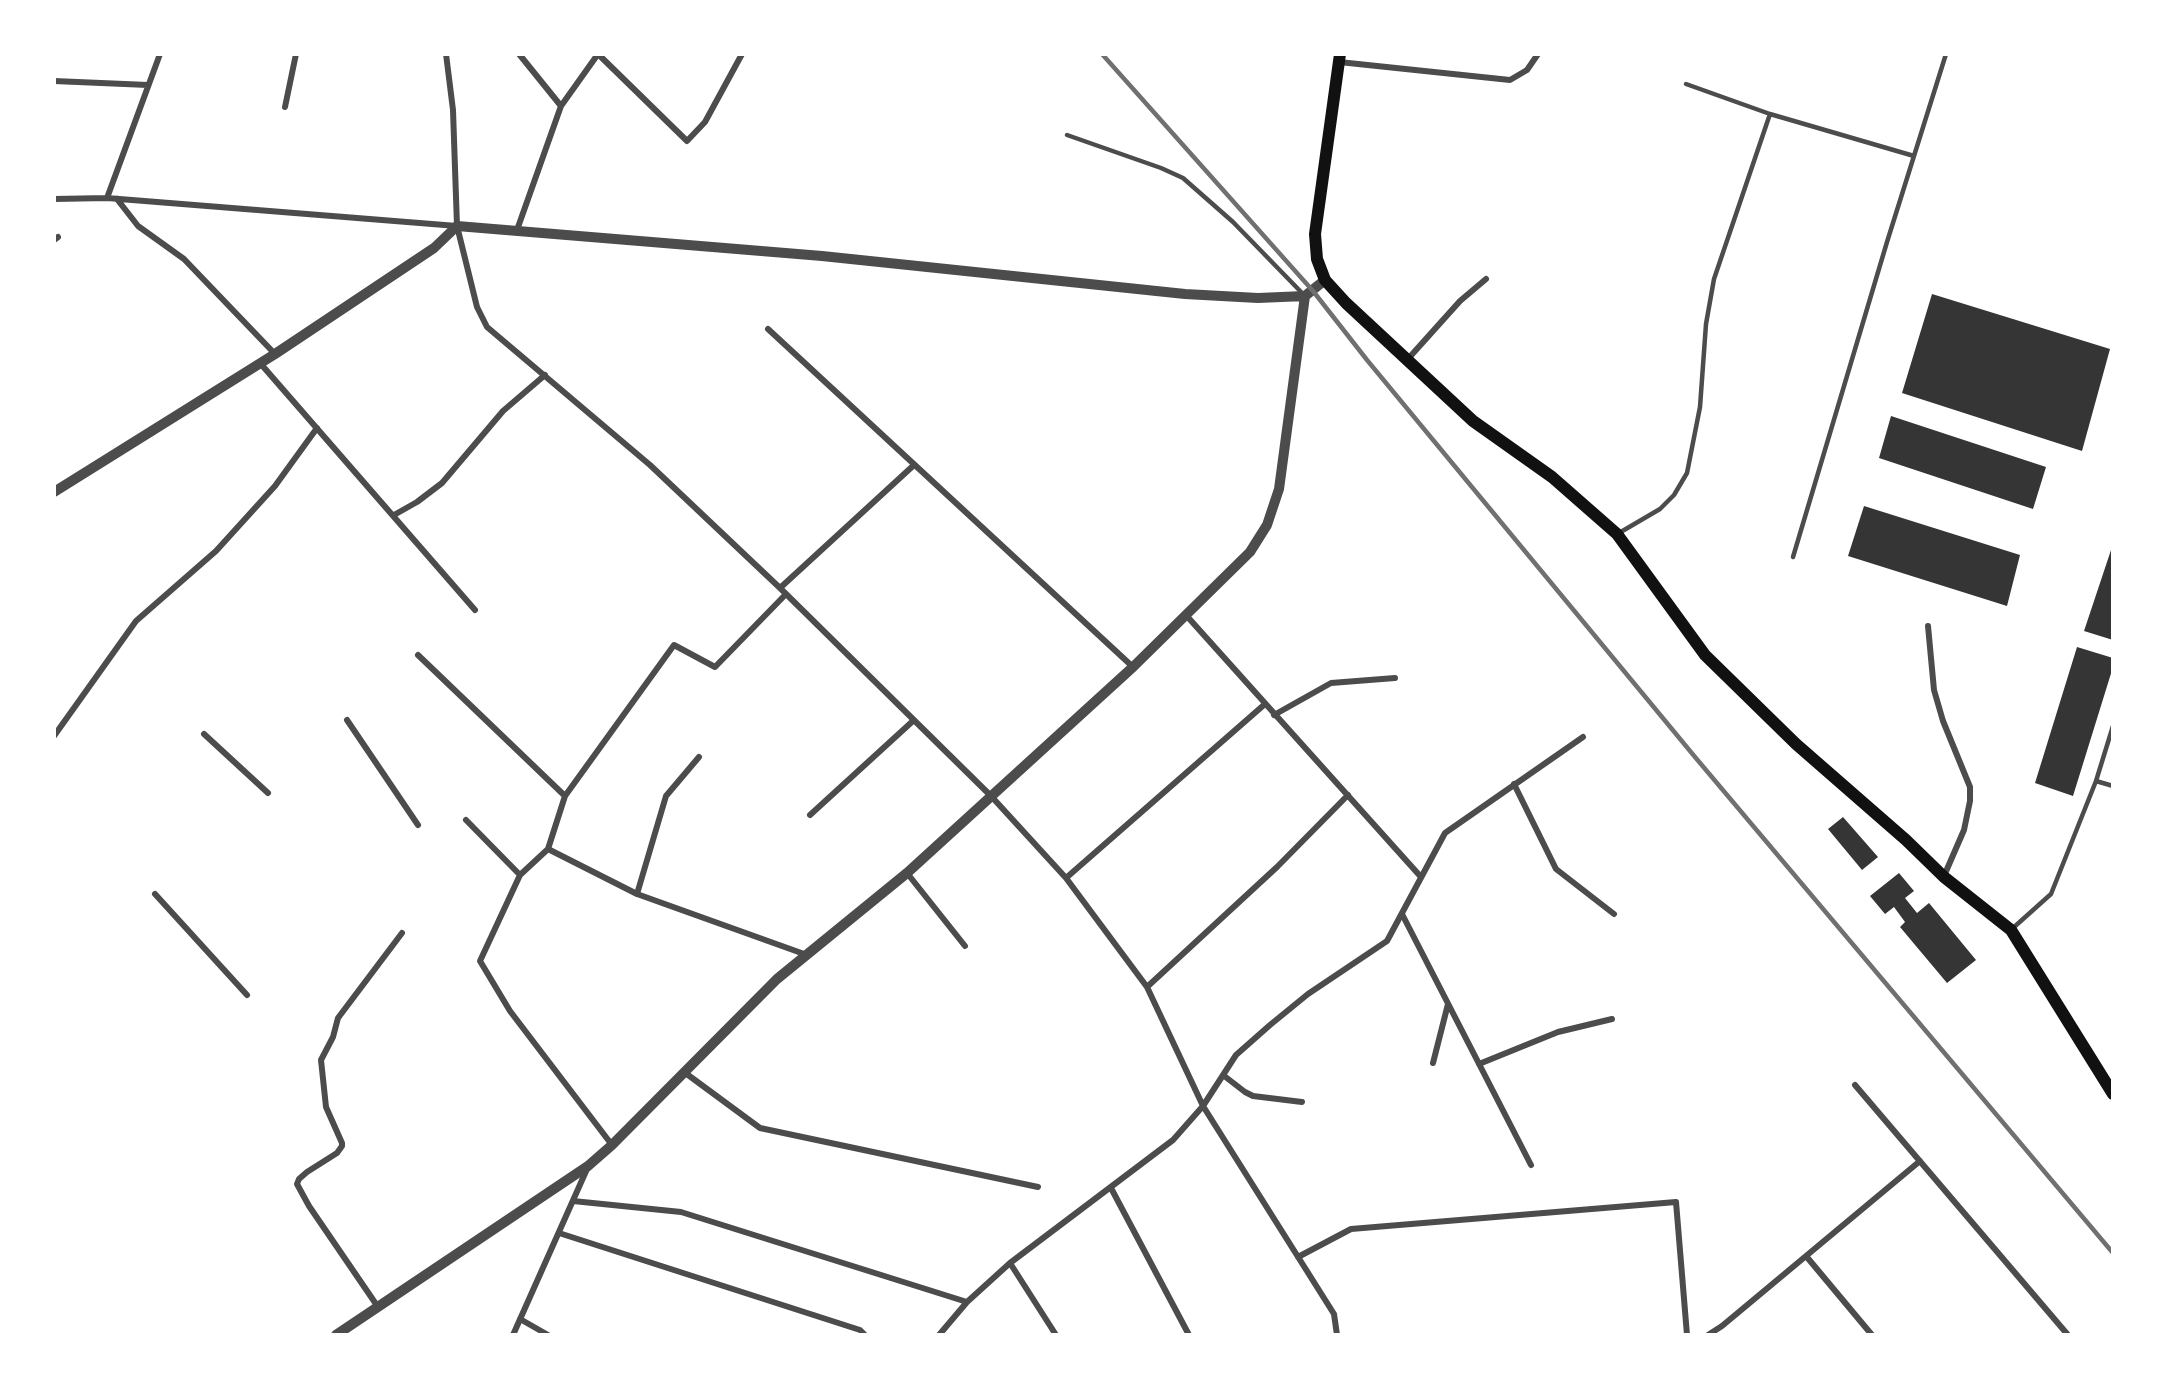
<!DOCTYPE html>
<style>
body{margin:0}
#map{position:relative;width:2167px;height:1389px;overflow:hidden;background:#fff;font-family:"DejaVu Sans",sans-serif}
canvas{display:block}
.frame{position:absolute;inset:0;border:56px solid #fff;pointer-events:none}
</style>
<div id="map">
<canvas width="2167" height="1389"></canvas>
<div class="frame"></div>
</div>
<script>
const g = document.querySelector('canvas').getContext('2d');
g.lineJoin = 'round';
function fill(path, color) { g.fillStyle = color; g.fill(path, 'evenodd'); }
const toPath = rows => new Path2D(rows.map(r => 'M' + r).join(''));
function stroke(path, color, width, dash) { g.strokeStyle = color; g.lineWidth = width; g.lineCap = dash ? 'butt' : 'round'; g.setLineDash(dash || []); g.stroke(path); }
const building = toPath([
 [1932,294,2110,349,2082,451,1902,393],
 [1891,416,2046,467,2033,509,1879,458],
 [1864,506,2020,555,2007,606,1848,556],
 [2113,544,2113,640,2084,631],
 [2077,647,2113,658,2113,667,2073,796,2035,783],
 [1843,817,1878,857,1862,870,1828,829],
 [1899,873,1914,891,1905,898,1917,913,1929,903,1976,960,1947,983,1900,927,1905,922,1894,907,1885,914,1870,896]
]);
const service = toPath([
 [1686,84,1770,114],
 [1067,135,1161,168,1183,178,1233,222,1303,294],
 [1619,533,1660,509,1674,495,1687,473,1700,407,1706,324,1714,279,1770,114,1914,156],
 [1793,557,1887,242,1946,54],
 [2096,781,2113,786],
 [2013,928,2051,894,2096,781,2113,726]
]);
const minor = toPath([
 [446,54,453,110,457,226,477,307,487,327,650,465,780,588,991,796,1066,878,1147,987,1203,1106,1334,1314,1337,1335],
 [598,54,687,141,705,122,742,54],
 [1339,62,1510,80,1527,70,1538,54],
 [54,81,148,85],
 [561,106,598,54],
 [285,107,296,54],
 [107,198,160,54],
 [54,199,107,198,457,226],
 [117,199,138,226,184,259,275,354],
 [517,230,561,106,519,54],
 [54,240,58,237],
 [768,329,1133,667],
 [1407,360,1460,301,1486,279],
 [260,363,475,610],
 [394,515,417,502,442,483,503,411,545,375],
 [780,588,914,465],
 [786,594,715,667,674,645,565,796,548,849,637,894,807,955],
 [1185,614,1421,877],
 [1928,626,1934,690,1943,721,1970,787,1970,801,1964,830,1944,876],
 [418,655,565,796],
 [1274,715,1331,683,1395,678],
 [347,720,418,825],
 [204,734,268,793],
 [54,736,136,621,216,551,275,486,317,428],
 [1514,784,1556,869,1614,914],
 [810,815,914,720],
 [466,820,520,875],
 [548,849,520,875,480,961,510,1011,612,1145],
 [907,873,965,946],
 [1066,878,1265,704],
 [155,894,247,995],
 [637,894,666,796,699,757],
 [1402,914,1531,1165],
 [1147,987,1277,867,1348,795],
 [1433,1063,1448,1004],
 [1479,1064,1558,1032,1612,1019],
 [684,1072,760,1128,1038,1187],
 [1223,1075,1245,1092,1253,1096,1302,1102],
 [1855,1085,2068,1335],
 [1111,1188,1189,1335],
 [573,1201,681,1212,967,1302],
 [559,1233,860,1330,865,1335],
 [1806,1256,1872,1335],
 [1298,1257,1351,1229,1676,1202,1687,1335],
 [1010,1263,1056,1335],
 [378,1307,309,1206,297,1184,299,1179,307,1172,337,1153,342,1146,342,1143,326,1107,321,1060,333,1037,338,1018,402,933],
 [520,1319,548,1335],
 [513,1335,587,1169],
 [939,1335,967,1302,1010,1263,1173,1140,1203,1106,1236,1055,1270,1025,1308,994,1387,941,1445,833,1583,737],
 [1708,1335,1722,1326,1920,1161]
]);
const tertiary = toPath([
 [54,492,275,354,434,248,457,226,822,256,1185,294,1258,298,1305,296],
 [336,1335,588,1166,612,1145,777,979,907,873,1133,667,1250,552,1267,525,1279,489,1305,296,1325,280]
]);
const secondary = toPath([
 [1340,54,1315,234,1317,259,1325,280,1346,303,1473,421,1552,477,1617,534,1705,655,1796,744,1906,840,1944,877,2011,930,2113,1094]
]);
const rail = toPath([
 [1102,54,1313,291,1367,360,1695,757,2113,1253]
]);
fill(building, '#353535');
stroke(service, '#4c4c4c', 4.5);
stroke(minor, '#4c4c4c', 6);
stroke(tertiary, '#4c4c4c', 10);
stroke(secondary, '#111', 12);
stroke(rail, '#707070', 4.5);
</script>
